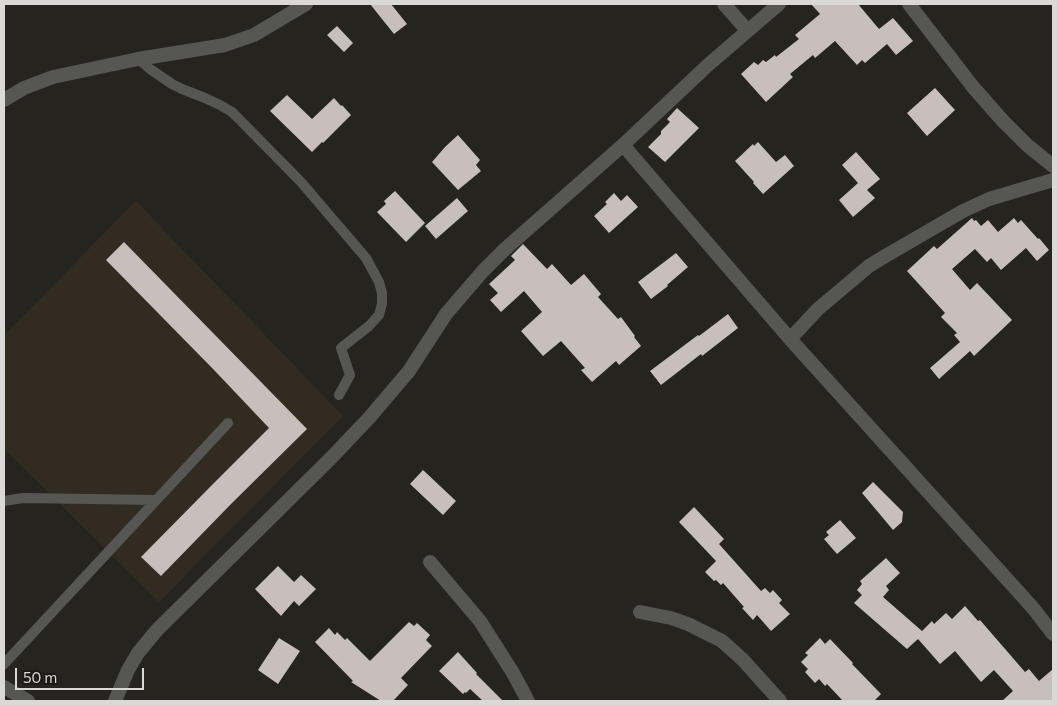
<!DOCTYPE html>
<style>
body{margin:0}
#map{position:relative;width:1057px;height:705px;overflow:hidden;background:#26241f;font-family:Commissioner,sans-serif}
canvas{display:block}
.frame{position:absolute;inset:0;border:5px solid #dbd9d6;pointer-events:none}
.scale{position:absolute;left:15px;top:668px;width:129px;height:22px;box-sizing:border-box;border:2px solid #dbd9d6;border-top:0;padding-left:6px;font-size:15px;line-height:18px;white-space:nowrap;color:#dbd9d6;-webkit-text-stroke:4px #1d1a16;paint-order:stroke}
</style>
<div id="map">
<canvas width="1057" height="705"></canvas>
<div class="frame"></div>
<div class="scale">50 m</div>
</div>
<script>
const g = document.querySelector('canvas').getContext('2d');
g.lineJoin = 'round';
function fill(path, color) { g.fillStyle = color; g.fill(path, 'evenodd'); }
const toPath = rows => new Path2D(rows.map(r => 'M' + r).join(''));
function stroke(path, color, width, dash) { g.strokeStyle = color; g.lineWidth = width; g.lineCap = dash ? 'butt' : 'round'; g.setLineDash(dash || []); g.stroke(path); }
const built = toPath([
 [136,201,343,416,159,602,4,449,4,335]
]);
const building = toPath([
 [370,4,391,4,407,24,394,34],
 [811,4,858,4,879,29,893,18,913,41,896,55,887,44,865,63,862,60,857,65,835,41,815,58,813,55,790,74,793,77,766,102,741,74,754,62,758,65,763,60,766,62,775,55,776,57,799,39,795,35,820,14],
 [337,26,353,43,344,52,327,35],
 [935,88,955,110,927,136,907,113],
 [287,95,312,119,334,98,341,106,342,105,351,115,323,143,322,142,312,152,270,111],
 [677,108,699,128,665,162,648,147,661,134,661,131,670,122,667,119],
 [458,135,480,160,476,165,481,171,458,190,432,162,445,147],
 [758,142,776,162,785,155,794,166,763,194,753,183,754,182,735,161,753,144,754,146],
 [856,152,880,179,867,190,875,198,853,217,839,200,858,183,842,165],
 [395,191,425,223,406,242,377,212,386,204,384,201],
 [614,193,621,201,627,195,638,207,609,233,594,216,607,204,605,202],
 [457,198,468,211,436,239,425,226],
 [972,218,974,221,976,220,981,226,988,220,998,232,1014,218,1018,223,1021,220,1038,239,1039,238,1049,250,1037,261,1026,248,1001,270,991,258,987,262,975,249,952,269,970,290,977,283,1012,320,974,356,970,351,939,379,930,368,960,342,954,335,957,333,941,317,945,313,907,271,934,246,937,249],
 [124,242,307,429,232,503,161,576,141,557,211,486,269,428,215,371,106,260],
 [523,244,547,269,552,264,571,285,584,274,601,294,598,297,618,319,621,317,635,336,634,337,641,346,619,365,616,361,592,382,581,370,585,368,561,341,543,356,521,331,542,312,524,291,501,312,490,300,498,293,489,284,515,260,511,256],
 [676,253,688,267,667,285,668,286,651,299,638,282],
 [728,314,738,328,702,356,701,354,661,385,650,371,698,335,699,336],
 [423,470,456,501,443,515,410,484],
 [873,482,903,512,902,522,893,530,862,493],
 [694,507,724,539,719,544,761,591,765,588,770,593,773,590,782,600,779,603,790,614,771,631,757,615,753,620,742,608,744,607,723,583,721,585,716,580,714,581,705,572,716,561,679,522],
 [840,520,856,538,837,554,824,539,829,535,826,532],
 [886,558,900,573,886,586,889,590,883,597,922,631,932,621,934,624,946,613,952,619,965,606,978,621,980,620,1025,672,1029,669,1039,681,1053,669,1053,701,1002,701,1013,691,994,670,981,682,955,651,940,664,918,639,907,649,854,603,862,595,857,590,862,584,860,581],
 [278,566,294,582,301,575,316,589,299,606,294,601,281,616,255,589],
 [409,622,414,626,417,623,430,635,426,640,432,646,401,678,408,685,393,701,381,701,351,682,353,681,315,642,329,628,335,635,337,632,345,640,347,638,370,661],
 [279,638,300,651,278,684,258,670],
 [820,638,825,644,830,639,853,663,852,664,881,694,874,701,843,701,827,684,825,686,819,679,815,683,805,672,808,669,801,662,808,655,805,653],
 [458,652,477,673,476,674,503,701,483,701,470,689,466,693,465,692,463,694,439,671]
]);
const service = toPath([
 [138,59,150,69,172,84,182,89,205,98,220,105,232,112,240,120,301,182,366,258,379,282,382,293,382,304,379,315,369,326,341,348,350,375,339,395],
 [4,501,23,498,156,500],
 [4,664,228,423]
]);
const minor = toPath([
 [724,4,747,30],
 [909,4,973,87,1003,121,1027,145,1053,166],
 [4,100,24,88,53,77,138,59,225,45,254,35,306,4],
 [623,145,790,339,1033,608,1053,634],
 [790,339,818,309,869,266,887,255,963,211,989,199,1053,180],
 [430,562,480,621,513,673,528,701],
 [640,612,671,618,688,624,722,641,743,660,780,701],
 [4,687,28,701],
 [115,701,128,670,138,653,157,630,332,457,369,418,409,371,446,314,483,271,504,250,623,145,708,65,779,4]
]);
fill(built, '#312b21');
fill(building, '#c6bfbb');
stroke(service, '#565653', 10);
stroke(minor, '#565653', 14);
</script>
